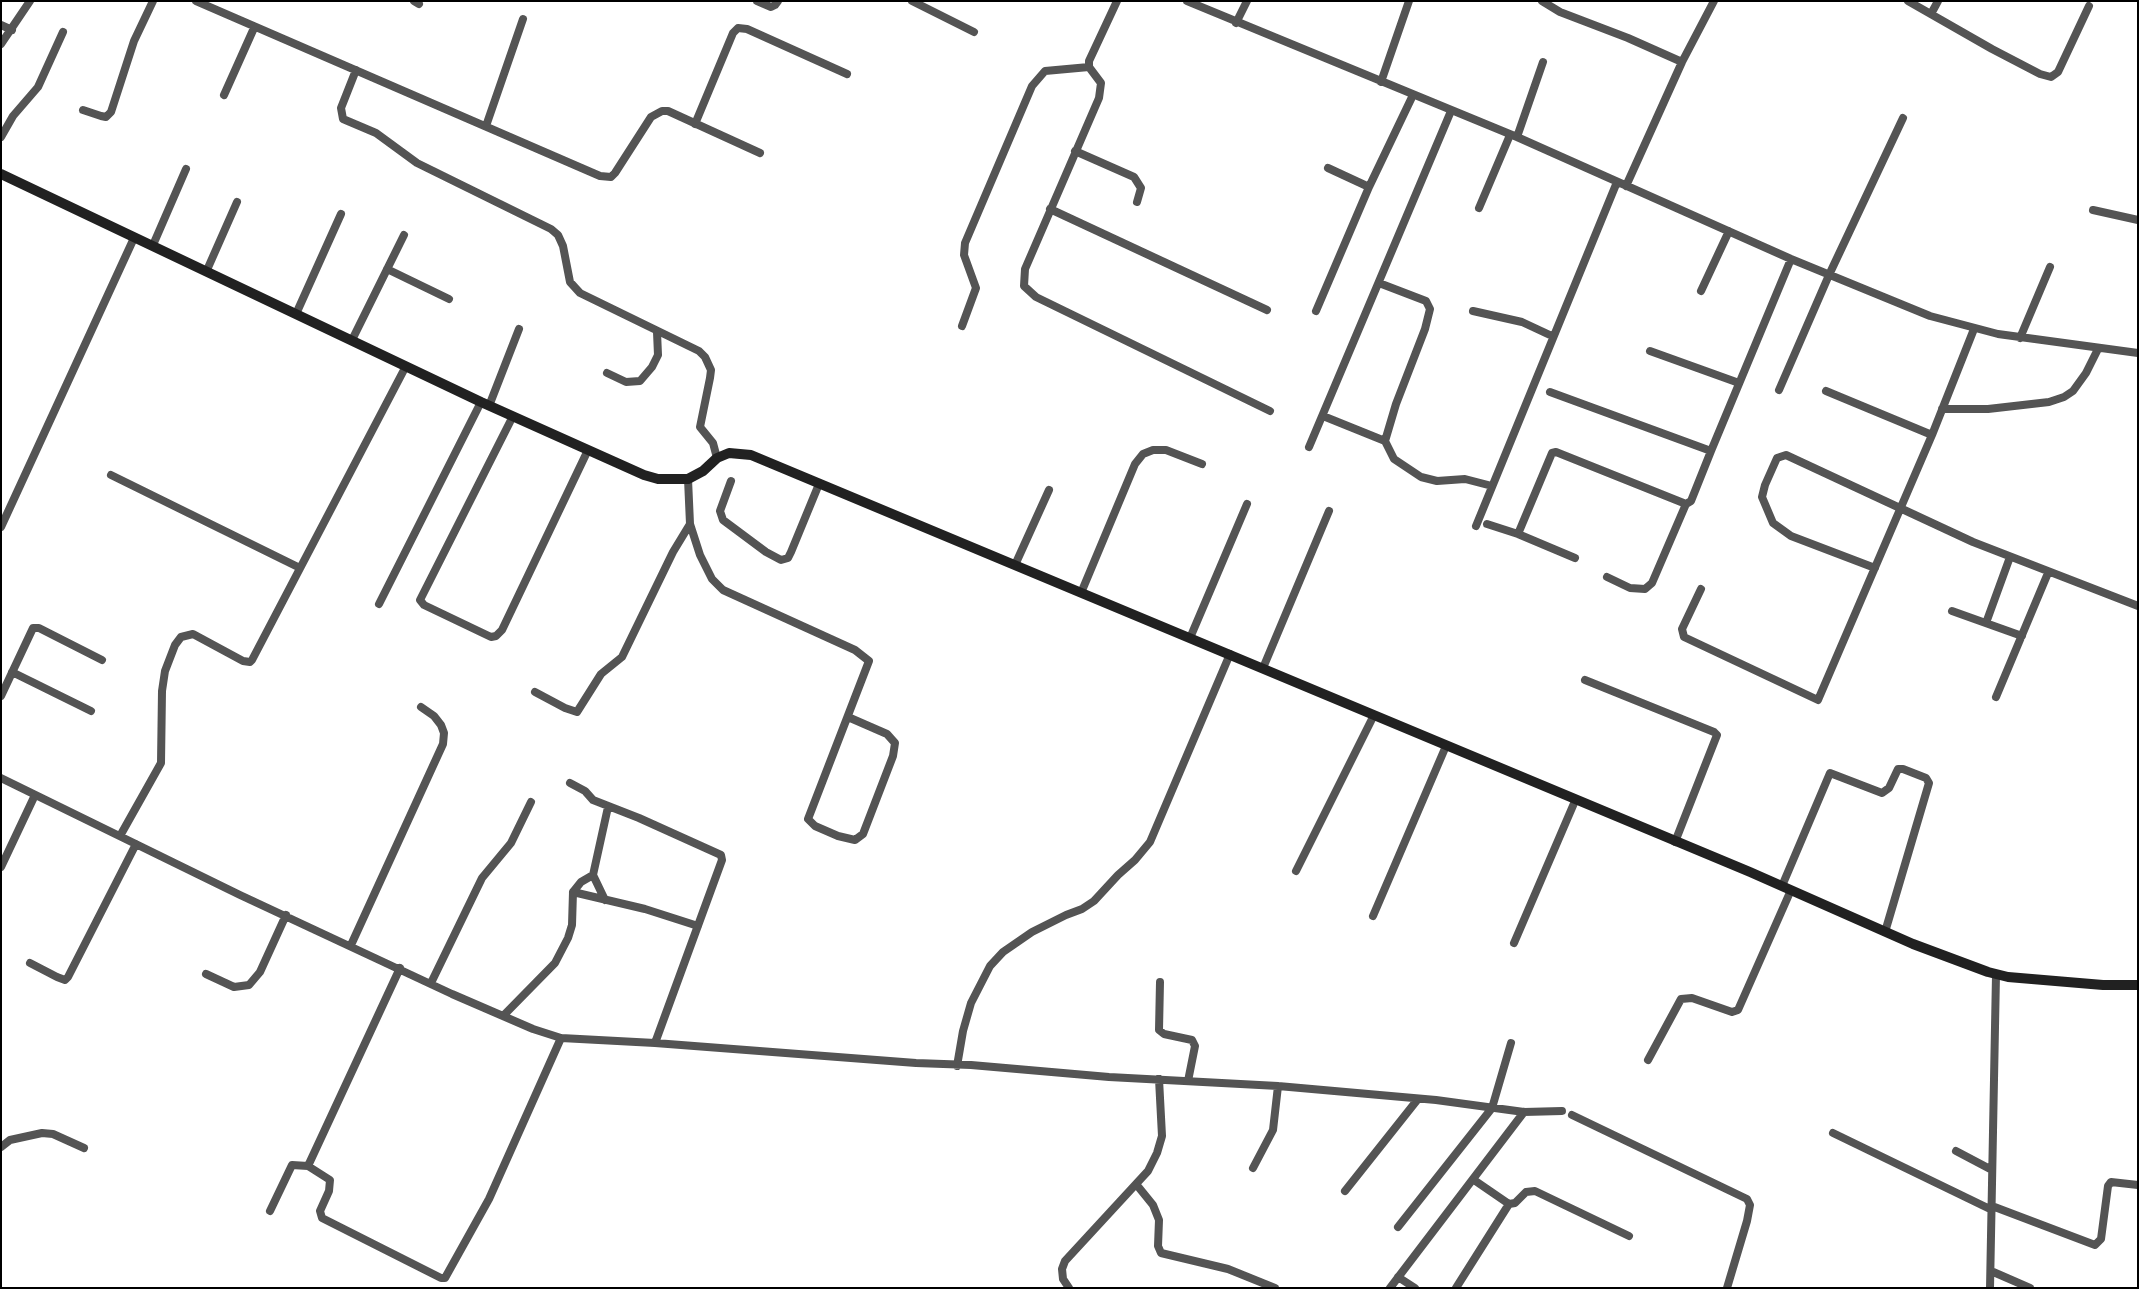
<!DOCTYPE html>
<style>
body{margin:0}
#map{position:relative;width:2139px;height:1289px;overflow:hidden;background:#fff;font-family:"Roboto Condensed",sans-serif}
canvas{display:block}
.frame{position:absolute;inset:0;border:2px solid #000;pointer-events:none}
</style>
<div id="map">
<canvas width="2139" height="1289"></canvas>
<div class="frame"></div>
</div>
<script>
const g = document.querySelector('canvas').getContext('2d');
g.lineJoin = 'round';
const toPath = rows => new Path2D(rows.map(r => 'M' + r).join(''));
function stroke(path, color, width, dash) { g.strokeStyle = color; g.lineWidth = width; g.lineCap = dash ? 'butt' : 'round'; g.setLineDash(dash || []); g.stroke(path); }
const street = toPath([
 [196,1,600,176,611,177,615,173,651,117,662,111,668,111,760,153],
 [414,1,419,4],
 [757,1,771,7,775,5,778,1],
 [912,1,974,32],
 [1117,1,1089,61,1089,67,1101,83,1099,98,1025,269,1024,286,1036,297,1270,411],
 [1187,1,1517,137,1791,259,1930,316,1998,334,2138,353],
 [1542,1,1560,12,1628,38,1682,62],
 [1908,1,1992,49,2040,74,2051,77,2058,72,2089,6],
 [1931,14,1938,1],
 [1236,23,1247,1],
 [1,25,12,30],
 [1,44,30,1],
 [356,70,341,108,343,119,376,133,417,163,551,229,558,235,563,246,570,282,580,293,699,351,705,357,711,370,710,378,700,427,713,443,717,458],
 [1381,82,1409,1],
 [224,95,254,28],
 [83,110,101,116,106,117,111,112,134,41,153,1],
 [695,124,733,33,738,28,747,29,847,74],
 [486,126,523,19],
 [1,137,13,116,38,87,63,32],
 [1517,137,1543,62],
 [1075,151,1134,177,1141,188,1137,202],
 [1328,168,1369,187],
 [1626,186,1682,62,1714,1],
 [1479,208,1510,135],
 [1050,209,1267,310],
 [2093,210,2138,220],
 [153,245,186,169],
 [387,269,449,299],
 [207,270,237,202],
 [1379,283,1426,301,1430,309,1425,329,1396,404,1385,441],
 [1701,291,1729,231],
 [1316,311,1369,187,1413,95],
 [1473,311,1522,322,1552,336],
 [296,314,341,214],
 [962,326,976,288,964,255,965,243,1032,86,1045,71,1089,67],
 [2020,338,2050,267],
 [352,340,404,235],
 [1650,351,1739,383],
 [607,373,626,382,640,381,652,367,658,355,657,332],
 [1779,390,1829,275,1903,118],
 [1826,391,1932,435],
 [1550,392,1711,451,1791,259],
 [489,406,519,329],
 [1942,409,1988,409,2049,402,2064,397,2073,391,2086,373,2098,349],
 [513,416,420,600,424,605,491,637,496,636,502,630,588,450],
 [1323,416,1385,441,1394,459,1421,477,1437,481,1465,479,1492,486],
 [1309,447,1451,111],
 [111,475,300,568],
 [731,481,720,511,723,520,766,552,781,560,788,558,791,552,819,484],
 [690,524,700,555,712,579,723,590,855,650,869,661,808,819,815,826,838,836,855,840,863,834,893,756,895,743,887,734,848,717],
 [1487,524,1518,534],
 [1476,526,1617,182],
 [1,527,134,238],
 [1575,558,1518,534,1552,453,1556,452,1686,504,1691,501,1711,451],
 [1015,565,1049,490],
 [1875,568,1791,536,1773,523,1762,497,1765,485,1777,458,1786,455,1973,542,2138,606],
 [1607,577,1630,588,1645,589,1652,583,1686,504],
 [1701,589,1682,629,1684,637,1818,700,1932,435,1974,329],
 [1081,593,1135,464,1143,454,1153,450,1166,450,1202,464],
 [379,604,481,402],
 [1952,611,2022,636],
 [1986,623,2010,557],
 [1190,638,1247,504],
 [1263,668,1329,511],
 [12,672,91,711],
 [1585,680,1714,732,1717,735,1675,842],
 [535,692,565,708,577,712,601,674,622,657,673,552,690,524,688,479],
 [1,696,33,628,39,628,102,660],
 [1996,697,2048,573],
 [1,778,240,895,452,994,533,1029,561,1038,655,1043,916,1063,971,1065,1109,1077,1278,1086,1436,1100,1524,1112,1562,1111],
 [570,783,585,791,593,800,639,818,721,855,722,860,655,1043],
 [120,836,161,763,162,691,165,671,175,645,181,637,193,634,243,661,250,662,252,660,406,366],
 [1,867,35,795],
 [1296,871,1374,715],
 [593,875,605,900],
 [1782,886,1830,773,1882,793,1889,788,1898,769,1903,769,1926,778,1929,783,1885,932],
 [573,892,645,909,698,926],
 [1373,916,1446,746],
 [1514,943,1575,801],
 [351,945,443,744,444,733,441,725,434,716,421,707],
 [30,963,57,977,65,980,68,977,136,844],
 [206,974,234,987,249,985,260,972,286,915],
 [1160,982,1159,1030,1164,1034,1192,1040,1195,1046,1188,1081],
 [431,983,482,878,511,843,531,802],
 [503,1016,555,963,568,938,572,925,573,892,581,882,593,875,608,807],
 [1648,1060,1681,999,1692,998,1732,1012,1738,1010,1791,890],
 [957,1066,963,1031,971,1003,990,966,1003,952,1032,932,1066,915,1082,909,1094,901,1118,875,1135,860,1150,842,1230,654],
 [1572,1115,1747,1199,1750,1205,1747,1221,1727,1288],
 [1833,1133,1992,1210],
 [1,1147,10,1140,42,1133,53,1134,84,1148],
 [1956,1151,1992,1170],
 [308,1166,400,968],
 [1253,1168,1273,1130,1278,1086],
 [1474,1180,1509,1204,1515,1203,1526,1192,1535,1191,1629,1236],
 [1136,1184,1153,1205,1159,1220,1158,1246,1161,1253,1228,1269,1275,1288],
 [1345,1191,1418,1099],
 [1992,1206,2095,1245,2101,1239,2108,1186,2111,1182,2138,1185],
 [270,1211,292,1165,308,1166,330,1180,329,1191,320,1211,322,1218,441,1278,445,1278,489,1199,561,1038],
 [1398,1227,1492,1108,1511,1043],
 [1991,1271,2030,1288],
 [1398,1277,1415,1288],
 [1069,1288,1063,1279,1062,1269,1065,1261,1148,1171,1157,1153,1162,1136,1159,1079],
 [1390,1288,1524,1112],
 [1456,1288,1509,1204],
 [1990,1288,1996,975]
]);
const secondary = toPath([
 [1,174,481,402,644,475,658,479,688,479,703,471,717,458,729,453,751,455,1750,872,1913,944,1988,972,2008,977,2103,985,2138,985]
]);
stroke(street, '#545454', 8);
stroke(secondary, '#212121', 10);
</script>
